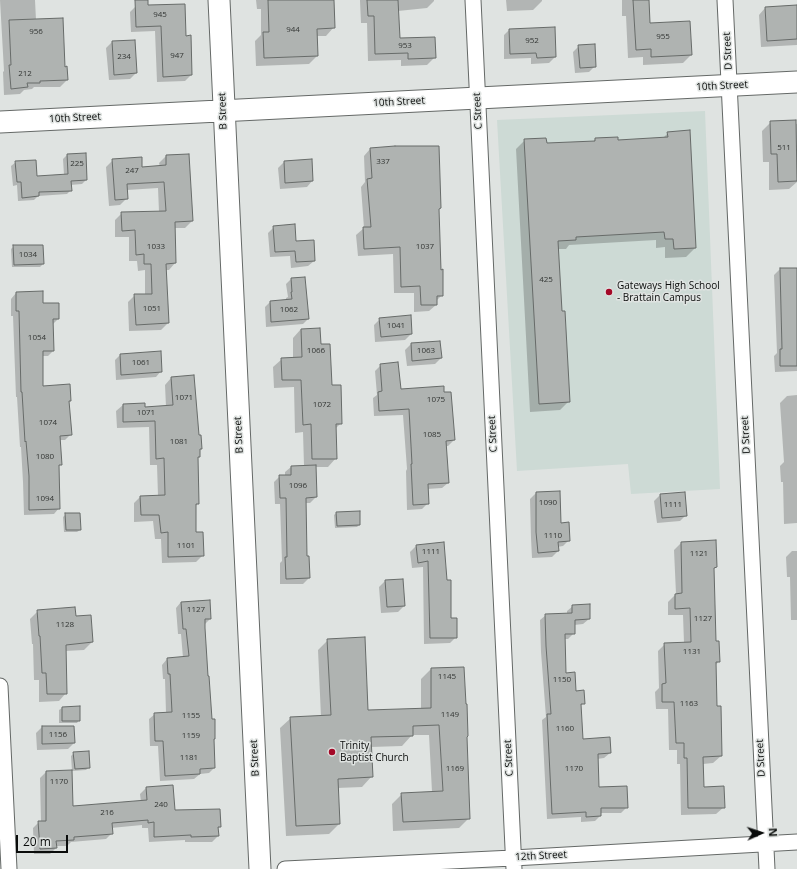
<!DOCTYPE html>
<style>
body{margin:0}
#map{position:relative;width:797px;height:869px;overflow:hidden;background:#dfe3e1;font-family:"Open Sans",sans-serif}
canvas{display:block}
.north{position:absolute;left:741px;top:813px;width:40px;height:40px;-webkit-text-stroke:3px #dfe3e1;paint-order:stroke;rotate:87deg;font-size:11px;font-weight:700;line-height:16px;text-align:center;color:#0a0c0b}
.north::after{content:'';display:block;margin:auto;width:14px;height:18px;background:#0a0c0b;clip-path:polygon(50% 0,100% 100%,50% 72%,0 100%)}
.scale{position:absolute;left:16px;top:835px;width:52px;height:18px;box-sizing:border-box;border:2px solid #0a0c0b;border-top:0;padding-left:5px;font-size:12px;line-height:14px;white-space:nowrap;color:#0a0c0b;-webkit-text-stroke:3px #dfe3e1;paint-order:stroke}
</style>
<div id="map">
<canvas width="797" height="869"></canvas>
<div class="north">N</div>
<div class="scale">20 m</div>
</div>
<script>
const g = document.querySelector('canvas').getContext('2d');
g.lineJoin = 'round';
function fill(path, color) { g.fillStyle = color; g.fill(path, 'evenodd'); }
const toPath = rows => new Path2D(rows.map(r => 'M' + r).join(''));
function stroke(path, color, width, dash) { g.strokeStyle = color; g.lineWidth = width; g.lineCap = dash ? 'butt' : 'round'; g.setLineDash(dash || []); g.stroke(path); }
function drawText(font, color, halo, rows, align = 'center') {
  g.font = font + ' "Open Sans",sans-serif'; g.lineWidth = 3; g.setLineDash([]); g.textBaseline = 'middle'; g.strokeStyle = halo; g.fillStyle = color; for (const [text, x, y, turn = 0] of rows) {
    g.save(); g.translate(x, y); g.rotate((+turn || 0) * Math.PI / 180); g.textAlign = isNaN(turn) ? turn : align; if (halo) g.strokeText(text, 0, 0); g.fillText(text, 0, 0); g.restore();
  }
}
const built = toPath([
 [705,111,720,489,631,494,628,464,517,471,497,120]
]);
const shadow = toPath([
 [0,0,35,0,36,20,65,68,67,80,60,87,34,87,32,89,24,90,20,94,4,95,3,72,4,71],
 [256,0,300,0,334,27,326,36,317,36,317,56,309,64,256,66,255,41,261,35,261,9,257,9],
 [360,0,434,0,434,1,427,8,398,11,399,39,435,57,427,65,401,66,401,60,368,61,367,23,361,23,360,1],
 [506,0,542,0,542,1,533,10,507,11],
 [622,0,648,0,649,24,691,55,683,63,643,65,643,57,628,58,626,16,622,16],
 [797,6,797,45,761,47,759,15,765,8],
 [135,7,185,37,190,36,191,75,185,81,157,82,155,31,131,32,130,12],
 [509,30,555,57,549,63,531,64,531,58,504,59,504,35],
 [112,42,136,73,130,79,109,80,106,48],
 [579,46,595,66,589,72,575,73,573,52],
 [771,122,797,124,797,182,789,189,769,190,769,162,763,162,762,131],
 [668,133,695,248,686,257,665,258,665,247,656,248,656,240,569,245,566,249,558,249,561,312,569,401,560,410,530,412,516,149,525,140,546,144,593,142,595,139,617,141,662,139],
 [370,149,438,210,442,295,436,301,436,305,429,311,414,312,414,293,394,293,393,254,358,256,356,235,364,228,361,187,365,182,364,156],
 [85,154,86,180,82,184,70,185,71,190,67,194,38,196,34,200,18,201,17,185,13,186,11,166,16,162,37,177,64,175,63,159,67,155],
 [166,156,192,221,185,228,174,228,175,263,169,270,166,270,168,323,161,330,129,331,128,302,135,295,145,295,145,270,138,271,137,261,129,261,129,237,115,237,115,220,122,213,159,212,158,188,127,190,127,198,120,205,109,206,106,167,113,160,142,168,160,167,159,163],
 [284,162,312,181,307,187,280,189,278,168],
 [274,227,295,242,314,261,308,266,291,268,290,256,270,257,268,233],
 [14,246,43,264,40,267,12,267,11,249],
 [780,269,797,269,797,371,775,372,774,356,777,353,774,275],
 [291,279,308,319,303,324,266,327,265,307,270,302,286,301,286,298,288,297,286,284],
 [16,293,42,304,58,319,53,324,53,351,48,356,42,356,43,387,70,401,68,402,71,434,65,440,60,440,61,464,58,467,59,508,54,514,24,515,23,482,21,447,20,447,17,397,16,397,13,316,11,316,11,299],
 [380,319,411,334,405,340,375,342,374,325],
 [301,329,320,345,341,423,335,429,336,458,328,467,315,467,316,497,310,503,305,503,306,557,309,578,303,584,280,584,280,563,282,561,280,504,275,504,274,482,280,476,285,476,285,472,291,467,304,466,303,432,295,433,294,387,274,388,273,367,282,359,293,358,293,338],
 [411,344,441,358,435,364,407,366,405,350],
 [120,355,161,371,156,377,116,380,115,360],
 [381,365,400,390,443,393,454,440,448,446,445,446,448,483,442,488,427,489,428,503,422,509,407,510,406,471,407,469,403,415,374,416,373,398,377,395,375,371],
 [171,378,199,450,199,457,197,459,198,503,195,507,195,533,203,555,196,562,162,563,161,539,155,539,153,521,134,522,134,503,140,497,158,496,157,465,150,465,149,427,117,428,116,411,123,405,144,408,166,407,165,385],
 [797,395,797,523,784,524,783,482,781,482,780,466,784,462,780,403,787,396],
 [559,492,560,524,569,540,563,546,557,547,558,551,552,557,532,558,531,538,530,499,536,493],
 [660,495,686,515,680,521,657,523,654,501],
 [337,512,359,525,357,527,335,528,334,515],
 [66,514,80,530,77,532,64,532,63,517],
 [443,543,450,619,456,637,450,643,424,644,423,567,412,568,410,552,416,546],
 [681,543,716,567,713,570,715,642,719,661,715,666,716,707,720,707,721,756,713,763,703,764,703,788,724,807,716,814,681,815,680,764,677,764,677,750,669,750,668,709,656,709,655,692,659,688,658,651,665,644,684,643,683,615,668,615,668,602,676,594,674,550],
 [792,551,797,551,797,620,791,620,790,577,787,577,786,557],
 [385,581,404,606,398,612,381,613,379,587],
 [181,602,210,619,204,625,211,720,214,739,213,740,214,768,209,773,200,774,194,779,160,781,158,746,150,746,149,719,155,714,166,713,165,679,163,679,162,665,167,659,183,658,181,634,178,634,176,608],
 [573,606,589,619,583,624,574,625,574,633,568,639,564,639,565,674,575,692,584,703,580,706,582,740,610,753,604,758,597,759,598,788,627,807,621,813,600,813,600,816,595,821,581,822,581,817,547,819,542,720,546,717,541,652,540,620,546,615,567,614,567,611],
 [38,611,75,617,92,642,84,650,65,651,66,693,59,701,39,702,39,680,34,680,33,644,32,644,30,619],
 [328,640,368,711,421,709,421,679,431,669,466,737,469,818,459,828,393,831,392,804,402,794,432,792,429,735,412,735,402,746,371,747,372,776,362,787,337,788,339,824,329,834,286,836,280,728,291,718,321,717,318,650],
 [79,707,79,720,77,723,59,723,59,710,62,708],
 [42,727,73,727,74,743,68,749,37,750,36,733],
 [74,753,89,767,86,770,72,771,71,756],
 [46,772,73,807,141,802,140,794,146,788,174,811,220,827,217,829,218,836,212,842,185,842,185,840,149,842,148,828,142,828,142,825,111,828,112,833,106,839,71,842,67,846,56,846,56,848,50,854,34,854,33,828,39,822,41,822,40,778]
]);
const building = toPath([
 [135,0,148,0,148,5,185,4,186,36,191,35,192,75,163,77,161,26,136,27,135,0],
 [268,0,334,0,335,28,317,29,318,56,264,58,263,32,269,32,268,0],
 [367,0,398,0,400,38,435,37,436,58,408,59,408,53,375,54,374,16,368,16,367,0],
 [633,0,649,0,650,23,690,21,692,55,651,57,651,49,636,50,633,0],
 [797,5,797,39,767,41,765,7,797,5],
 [63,18,65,67,67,66,68,80,40,81,40,83,27,83,28,87,11,89,9,65,11,65,9,20,63,18],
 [555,27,556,57,537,58,536,53,510,54,509,29,555,27],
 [135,40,137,73,114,75,112,41,135,40],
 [595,44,596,67,580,68,578,45,595,44],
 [796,120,797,181,778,182,777,154,771,154,770,121,796,120],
 [690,130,696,248,674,249,673,239,665,239,664,232,576,237,576,240,558,241,562,311,565,311,570,402,539,404,524,139,546,138,547,143,595,141,595,138,618,137,618,140,668,137,667,132,690,130],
 [395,146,439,146,441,208,439,209,441,270,443,269,443,296,437,296,437,305,421,305,420,286,401,287,400,247,364,249,363,227,371,227,367,179,372,178,370,148,395,146],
 [86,153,87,180,71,181,72,191,39,192,39,196,22,198,21,182,17,182,15,161,36,160,37,176,68,174,67,154,86,153],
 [189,154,193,221,175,222,176,263,166,264,169,323,136,325,134,294,152,294,151,264,144,264,144,254,136,255,135,230,122,231,121,212,166,211,164,182,127,184,128,199,115,200,112,159,142,157,142,167,166,165,166,155,189,154],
 [312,159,313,181,285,183,284,161,312,159],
 [295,224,296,241,314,240,315,261,296,262,295,251,275,252,273,226,295,224],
 [13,245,43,245,44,264,14,265,13,245],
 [780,268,797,268,797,366,780,366,780,349,782,349,780,268],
 [305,277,309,319,271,322,270,301,292,299,291,292,292,292,291,278,305,277],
 [43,291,43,303,59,303,59,319,53,319,54,351,43,351,43,386,70,384,71,401,69,401,72,435,60,436,62,465,59,465,60,509,29,510,29,476,26,441,25,442,22,392,21,392,19,311,16,311,16,292,43,291],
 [411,315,412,334,381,337,379,318,411,315],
 [320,328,321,344,330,344,332,385,341,385,342,424,336,424,337,459,312,459,311,424,303,425,301,380,282,380,281,358,302,357,301,329,320,328],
 [440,341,442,358,412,361,411,343,440,341],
 [161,351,162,372,121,375,120,354,161,351],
 [398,362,401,389,444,386,444,392,451,392,455,440,446,441,449,483,428,484,429,504,413,505,411,464,412,464,409,409,379,411,378,392,382,391,380,364,398,362],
 [194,375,199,435,201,435,202,449,200,449,200,457,198,457,199,504,196,504,196,532,203,532,204,556,168,557,168,532,161,533,159,515,141,515,140,496,165,495,164,458,156,459,155,421,123,422,123,404,145,403,145,407,173,405,171,377,194,375],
 [316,465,317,497,306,498,307,556,309,556,310,578,286,579,285,557,287,557,286,498,280,498,279,475,291,475,291,466,316,465],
 [560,491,561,523,569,522,570,541,558,542,559,551,538,553,536,532,536,492,560,491],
 [685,492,687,516,662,518,660,494,685,492],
 [360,511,360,525,337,526,336,512,360,511],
 [65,513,80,513,81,530,66,530,65,513],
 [716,540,717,567,714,568,716,641,719,641,720,662,716,662,717,706,721,706,722,756,703,757,704,787,724,786,725,808,688,808,687,758,684,758,684,743,676,743,674,702,662,702,662,684,666,683,664,643,691,642,690,608,675,609,675,594,682,593,681,542,716,540],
 [444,542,447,580,451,580,451,618,457,618,457,638,430,638,428,561,418,563,416,545,444,542],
 [403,579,405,606,387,607,385,580,403,579],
 [210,600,211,619,205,619,205,628,208,676,209,676,212,719,215,719,215,739,214,739,215,768,200,769,200,774,165,776,163,741,155,741,154,713,172,712,170,674,168,674,167,658,189,656,186,629,183,629,181,602,210,600],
 [590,604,590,619,575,620,575,634,565,634,566,673,575,672,576,691,584,690,585,704,581,704,583,739,610,737,611,753,598,754,599,787,627,786,628,808,601,808,601,816,586,817,586,812,552,814,547,714,551,714,546,646,545,614,572,613,572,605,590,604],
 [75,607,76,616,91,615,93,642,66,645,67,694,47,694,46,673,42,673,40,636,39,636,37,610,75,607],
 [365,637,368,710,431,708,431,668,464,667,466,704,467,704,468,736,467,737,470,819,403,822,401,793,443,791,439,725,413,726,413,736,371,737,373,777,338,779,340,824,296,826,290,717,331,715,327,639,365,637],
 [80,706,80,721,62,721,62,707,80,706],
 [42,726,74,726,75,743,42,744,42,726],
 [89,751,90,768,75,769,73,752,89,751],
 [72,770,73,806,147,800,146,787,173,785,175,810,220,809,221,827,218,827,219,836,191,837,191,835,154,837,154,822,148,823,148,820,112,823,113,834,74,837,74,840,56,841,57,848,40,849,38,821,46,821,46,771,72,770]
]);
const street = toPath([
 [473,0,514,869],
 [725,0,767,869],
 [0,686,9,869],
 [285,869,513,858,797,842]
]);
const secondary = toPath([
 [219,0,260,869],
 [0,122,797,82]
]);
const markers = [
 [609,292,4,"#a40827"],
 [332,752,4,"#a40827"]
];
const numberNames = [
 ["945",160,15],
 ["944",293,30],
 ["956",36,32],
 ["955",663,37],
 ["952",532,41],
 ["953",405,46],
 ["947",177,56],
 ["234",124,57],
 ["212",25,74],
 ["511",784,148],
 ["337",383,162],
 ["225",77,164],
 ["247",132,171],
 ["1033",156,247],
 ["1037",425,247],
 ["1034",28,255],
 ["425",546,280],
 ["1051",152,309],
 ["1062",289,310],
 ["1041",396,326],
 ["1054",37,338],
 ["1066",316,351],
 ["1063",426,351],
 ["1061",141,363],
 ["1071",184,398],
 ["1075",436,400],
 ["1072",322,405],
 ["1071",146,413],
 ["1074",48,423],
 ["1085",432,435],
 ["1081",179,442],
 ["1080",45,457],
 ["1096",298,486],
 ["1094",45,499],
 ["1090",548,503],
 ["1111",673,505],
 ["1110",553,536],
 ["1101",186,546],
 ["1111",431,552],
 ["1121",699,554],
 ["1127",196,610],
 ["1127",703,619],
 ["1128",65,625],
 ["1131",692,652],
 ["1145",447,677],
 ["1150",562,680],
 ["1163",689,704],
 ["1149",450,715],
 ["1155",191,716],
 ["1160",565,729],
 ["1156",58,735],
 ["1159",191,736],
 ["1181",189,758],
 ["1169",455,769],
 ["1170",574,769],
 ["1170",59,782],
 ["240",161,805],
 ["216",107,813]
];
const streetNames = [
 ["D Street",728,51,-93],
 ["10th Street",722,86,-3],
 ["10th Street",399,102,-3],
 ["B Street",223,111,-92],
 ["C Street",478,111,-93],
 ["10th Street",75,118,-3],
 ["C Street",493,434,-93],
 ["B Street",239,435,-93],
 ["D Street",746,435,-93],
 ["B Street",255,758,-93],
 ["C Street",509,758,-93],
 ["D Street",761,758,-93],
 ["12th Street",541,856,-3]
];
const poiNames = [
 ["Gateways High School",617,286],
 ["- Brattain Campus",617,298],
 ["Trinity",340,746],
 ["Baptist Church",340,758]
];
fill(built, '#cddad5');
fill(shadow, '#0003');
fill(building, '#afb3b1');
stroke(building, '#676b69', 1);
stroke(street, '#656967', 17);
stroke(secondary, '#656967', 23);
stroke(street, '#fff', 15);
stroke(secondary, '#fff', 21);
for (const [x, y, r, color] of markers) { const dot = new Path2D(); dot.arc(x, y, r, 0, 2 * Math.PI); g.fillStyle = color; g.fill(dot); stroke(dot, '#dfe3e1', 1.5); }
drawText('8px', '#333634', null, numberNames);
drawText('10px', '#0a0c0b', '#dfe3e1', streetNames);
drawText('10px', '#0a0c0b', '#dfe3e1', poiNames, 'left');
</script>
